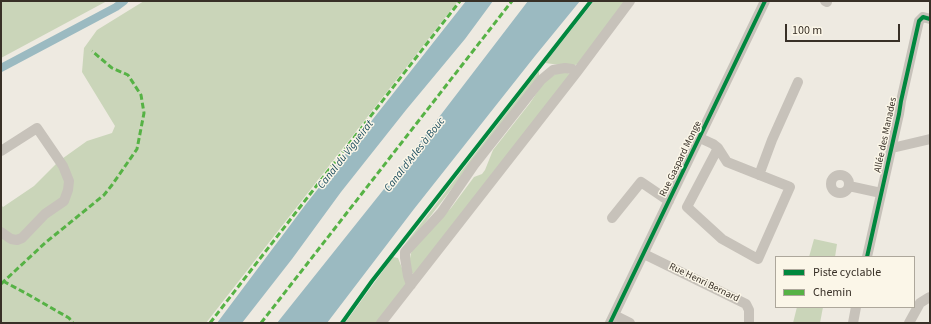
<!DOCTYPE html>
<meta charset="utf-8">
<style>
body{margin:0}
#map{position:relative;width:931px;height:324px;overflow:hidden;background:#eeeae1;font-family:"Source Sans 3",sans-serif}
canvas{display:block}
.frame{position:absolute;inset:0;border:2px solid #383027;pointer-events:none}
.legend{position:absolute;left:775px;top:256px;width:140px;height:52px;box-sizing:border-box;background:#fbf6e8;border:1px solid #ada79b;margin:0;padding:5px 7px;list-style:none;font-size:12px;color:#383027}
.legend li{display:flex;align-items:center;gap:8px;height:20px}
.legend b{width:20px;border:1px solid #ada79b}
.scale{position:absolute;left:785px;top:24px;width:115px;height:18px;box-sizing:border-box;border:2px solid #383027;border-top:0;padding-left:5px;font-size:12px;line-height:14px;white-space:nowrap;color:#383027;-webkit-text-stroke:3px #fbf6e8;paint-order:stroke}
</style>
<div id="map">
<canvas width="931" height="324"></canvas>
<div class="frame"></div>
<ul class="legend">
<li><b style="height:5px;background:#00873e"></b>Piste cyclable</li>
<li><b style="height:5px;background:#56b245"></b>Chemin</li>
</ul>
<div class="scale">100 m</div>
</div>
<script>
const g = document.querySelector('canvas').getContext('2d');
g.lineJoin = 'round';
function fill(path, color) { g.fillStyle = color; g.fill(path, 'evenodd'); }
const toPath = rows => new Path2D(rows.map(r => 'M' + r).join(''));
function stroke(path, color, width, dash) { g.strokeStyle = color; g.lineWidth = width; g.lineCap = dash ? 'butt' : 'round'; g.setLineDash(dash || []); g.stroke(path); }
function drawText(font, color, halo, rows, align = 'center') {
  g.font = font + ' "Source Sans 3",sans-serif'; g.lineWidth = 3; g.setLineDash([]); g.textBaseline = 'middle'; g.strokeStyle = halo; g.fillStyle = color; for (const [text, x, y, turn = 0] of rows) {
    g.save(); g.translate(x, y); g.rotate((+turn || 0) * Math.PI / 180); g.textAlign = isNaN(turn) ? turn : align; if (halo) g.strokeText(text, 0, 0); g.fillText(text, 0, 0); g.restore();
  }
}
const green = toPath([
 [1,1,107,1,1,58],
 [144,1,458,1,206,323,1,323,1,205,3,207,34,186,59,161,87,141,112,133,115,126,82,72,84,48,97,30],
 [594,1,628,1,579,64,575,65,568,66,545,63],
 [561,70,570,74,414,275,410,271,410,258,411,253,415,246,436,221,451,208,474,177,482,174,485,170,493,150,530,103,544,82],
 [539,71,539,77,404,250,402,248],
 [814,239,837,244,835,257,809,257],
 [393,257,398,258,406,278,407,283,377,323,345,323],
 [797,307,823,307,820,323,793,323]
]);
const water = toPath([
 [466,1,493,1,465,39,406,110,341,192,292,259,242,323,217,323,306,204],
 [528,1,580,1,535,56,414,209,327,323,277,323,384,189]
]);
const canal = toPath([
 [1,68,116,7,124,1]
]);
const minor = toPath([
 [825,1,827,2],
 [700,138,713,144,718,148,687,207,722,239,758,259,790,187,727,162,718,148],
 [892,148,930,139],
 [1,151,37,128,63,166,69,181,68,190,64,201,45,214,22,238,17,240,11,239,1,232],
 '831 184a9 9 0 1 1 18 0a9 9 0 1 1-18 0Z',
 [759,175,772,140,798,82],
 [849,186,881,193],
 [612,218,641,182,669,201],
 [644,254,746,304,749,310,749,323],
 [867,257,899,114,901,101,919,21,923,17,930,19],
 [411,285,408,276,405,258,405,252,441,213,474,165,541,80,553,70,565,68,572,69,577,72],
 [614,315,630,323],
 [381,323,577,72,630,1],
 [610,323,765,1],
 [853,323,856,307],
 [909,323,920,303,928,298,930,297]
]);
const quiet = toPath([
 [3,281,29,295,69,318,73,323],
 [1,284,45,243,104,195,112,185,137,149,144,113,141,95,128,75,112,68,92,51],
 [210,323,460,1],
 [261,323,512,1]
]);
const cycleway = toPath([
 [867,257,899,114,901,101,919,21,923,17,930,19],
 [342,323,372,281,591,1],
 [610,323,765,1]
]);
const streetNames = [
 ["Allée des Manades",886,135,-78],
 ["Rue Gaspard Monge",681,159,-64],
 ["Rue Henri Bernard",704,283,26]
];
const waterNames = [
 ["Canal du Vigueirat",346,155,-52],
 ["Canal d'Arles à Bouc",415,155,-52]
];
fill(green, '#cad5b9');
fill(water, '#9bbac1');
stroke(canal, '#9bbac1', 8);
stroke(minor, '#c7c2ba', 10);
stroke(quiet, '#56b245', 3, [6, 3]);
stroke(cycleway, '#00873e', 4);
drawText('10px', '#383027', '#fbf6e8', streetNames);
drawText('italic 11px', '#194b5d', '#fbf6e8', waterNames);
</script>
